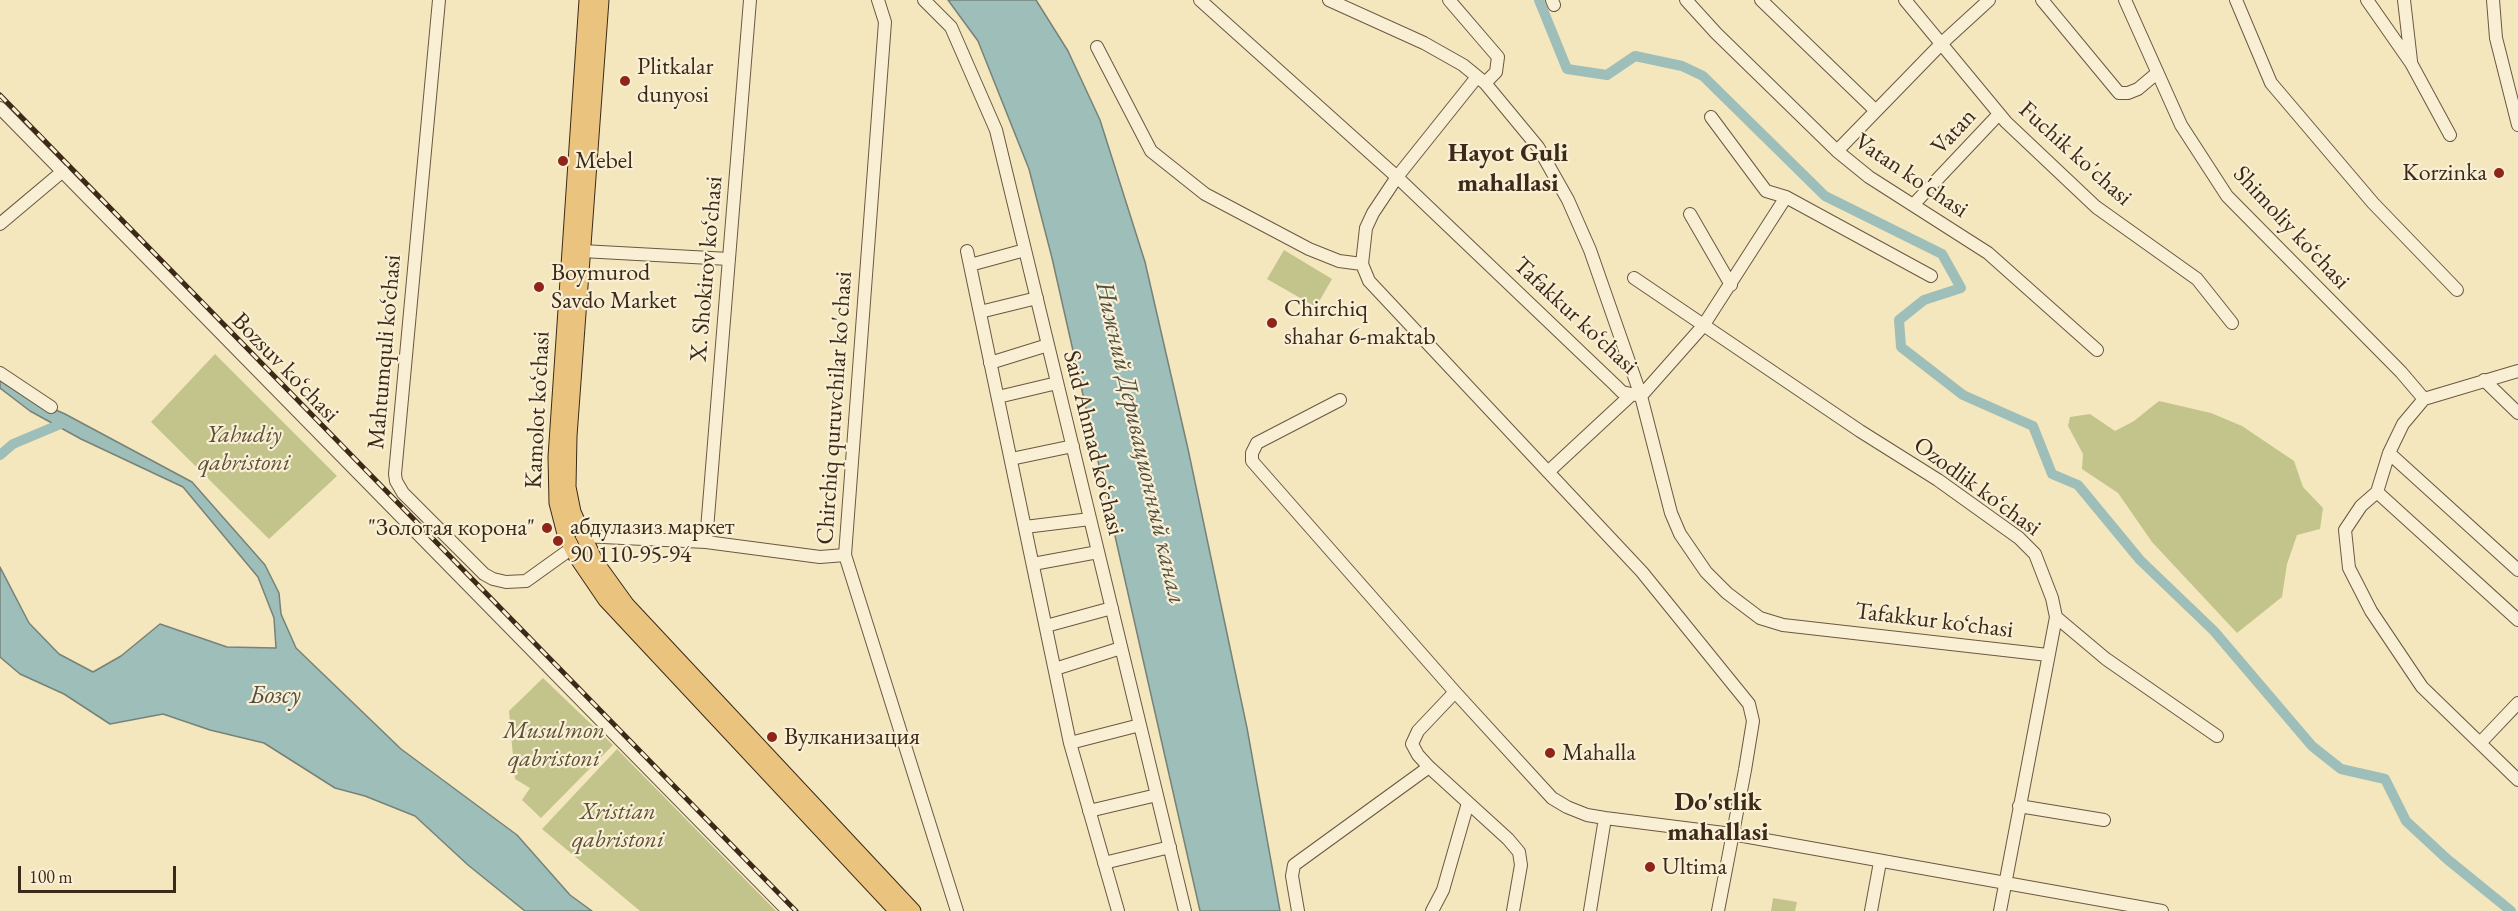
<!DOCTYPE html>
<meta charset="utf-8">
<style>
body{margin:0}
#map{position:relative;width:2518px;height:911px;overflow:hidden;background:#f4e7be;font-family:"EB Garamond",serif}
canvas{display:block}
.scale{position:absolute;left:18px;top:866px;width:158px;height:27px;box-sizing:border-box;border:3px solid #3c2918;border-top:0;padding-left:8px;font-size:18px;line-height:21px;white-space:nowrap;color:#3c2918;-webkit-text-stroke:4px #f8efd5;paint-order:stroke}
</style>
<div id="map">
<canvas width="2518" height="911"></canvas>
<div class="scale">100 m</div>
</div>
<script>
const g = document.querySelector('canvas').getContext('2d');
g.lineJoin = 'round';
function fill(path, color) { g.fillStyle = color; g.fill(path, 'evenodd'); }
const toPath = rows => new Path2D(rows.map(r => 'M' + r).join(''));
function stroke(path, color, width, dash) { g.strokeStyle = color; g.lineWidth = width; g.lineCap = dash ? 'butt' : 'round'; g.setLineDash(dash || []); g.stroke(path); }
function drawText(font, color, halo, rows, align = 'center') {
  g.font = font + ' "EB Garamond",serif'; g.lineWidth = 4.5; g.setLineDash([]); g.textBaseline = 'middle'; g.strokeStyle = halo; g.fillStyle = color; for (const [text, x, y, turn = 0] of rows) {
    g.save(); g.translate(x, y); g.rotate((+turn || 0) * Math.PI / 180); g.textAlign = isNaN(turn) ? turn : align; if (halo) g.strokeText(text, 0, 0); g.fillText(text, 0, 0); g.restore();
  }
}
const green = toPath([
 [1284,250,1332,279,1316,307,1267,279],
 [215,354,337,476,269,539,151,422],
 [2159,401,2211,413,2242,426,2294,461,2303,487,2323,508,2320,529,2297,535,2287,564,2282,597,2237,633,2152,542,2118,493,2082,469,2083,454,2068,426,2070,417,2090,414,2115,431,2134,421],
 [543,678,613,745,541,818,522,800,530,788,515,779,509,711],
 [617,749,776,911,640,911,542,829],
 [1773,898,1797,902,1795,911,1771,911]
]);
const water = toPath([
 [948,0,1036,0,1068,51,1100,120,1145,262,1188,449,1247,728,1280,911,1200,911,1052,258,1029,169,978,41,948,0],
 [0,380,31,399,65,414,192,482,265,565,279,593,281,614,296,648,401,749,517,835,570,895,592,911,525,911,468,865,415,816,365,796,335,788,264,743,210,730,163,714,110,724,64,694,20,674,0,657,0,567,29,623,59,654,93,672,121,656,160,624,227,647,276,648,274,618,258,577,183,487,81,439,30,411,0,388,0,380]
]);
const canal = toPath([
 [1539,0,1567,69,1607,75,1635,56,1682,66,1703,76,1825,196,1942,254,1961,288,1924,300,1899,320,1901,347,1963,395,2033,426,2052,474,2078,485,2140,560,2214,631,2312,746,2341,769,2385,779,2406,821,2447,859,2511,911],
 [0,455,13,444,63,423]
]);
const minor = toPath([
 [439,0,395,474,396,481,403,493,484,574,493,579,506,582,526,581,572,548],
 [878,0,885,22,845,555,957,911],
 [924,0,951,27,996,130,1185,911],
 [1200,0,1397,177,1615,385,1622,392,1641,396],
 [1329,0,1424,43,1463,65,1485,83,1538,147,1568,200,1590,250,1641,396,1671,513,1680,534,1706,572,1727,593,1760,618,1783,625,2048,655],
 [1449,0,1498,57,1496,72,1485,83],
 [1552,0,1554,5],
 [1686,0,1716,33,1837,151,1869,177,1988,253,2097,350],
 [1761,0,1876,111],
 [1905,0,2006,122,2096,207,2197,279,2232,323],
 [2042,0,2119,93,2128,93,2138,89,2157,73],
 [2125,0,2181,125,2227,196,2401,372,2424,399],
 [2236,0,2271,83,2373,203,2457,290],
 [2367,0,2411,63,2450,135],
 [2404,0,2411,61],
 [2493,0,2496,38,2518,125],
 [1097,47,1151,151,1205,194,1309,249,1339,261,1362,264],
 [1477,77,1397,177,1373,213,1366,228,1362,264,1369,281,1642,572,1749,704,1753,721,1745,770,1718,911],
 [0,108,788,911],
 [1711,117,1766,191,1786,197,1931,276],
 [1837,151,1942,43,1989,0],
 [1914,204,1999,114],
 [1690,214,1731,285],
 [0,224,63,171],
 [582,251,729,259],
 [967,251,1070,743,1118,911],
 [970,265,1025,250],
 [1634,278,1860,431,1938,480,2019,538,2035,554,2052,598,2056,617,2106,659,2217,736],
 [980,312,1037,298],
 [990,363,1048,345],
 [0,373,51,407],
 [2484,380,2518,413],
 [1641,396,1703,326,1786,197],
 [998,397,1057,383],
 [2424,399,2403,424,2389,453,2377,492,2361,506,2345,530,2349,568,2371,611,2422,687,2518,780],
 [2424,399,2518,371],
 [1340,400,1257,443,1252,453,1252,461,1455,692,1552,798,1567,807,1587,815,1605,818,1732,834,2162,911],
 [2389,453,2518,570],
 [1011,459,1073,446],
 [1548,472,1631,395],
 [2377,492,2518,620],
 [1025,527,1090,519],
 [582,536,706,542,820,557,845,555],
 [706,542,750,0],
 [1033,564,1098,552],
 [1046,626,1112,608],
 [1055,669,1121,648],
 [1455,692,1418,731,1412,744,1418,755,1429,767,1508,839,1519,852,1521,865,1513,911],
 [2481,742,2518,703],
 [1070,743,1140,725],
 [2019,806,2104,820],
 [1089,811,1157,795],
 [1104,863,1170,847],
 [1298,911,1292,876,1294,865,1429,767],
 [1432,911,1443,890,1468,803],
 [1590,911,1605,818],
 [1871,911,1880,862],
 [2000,911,2056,617]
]);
const major = toPath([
 [587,0,556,457,557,503,565,534,576,556,606,600,897,911],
 [601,0,569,436,568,487,573,512,595,561,626,604,913,911]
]);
const rail = toPath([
 [0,95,796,911]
]);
const markers = [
 [625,81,6,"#8f2418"],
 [563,161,6,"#8f2418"],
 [2499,173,6,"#8f2418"],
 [539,287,6,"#8f2418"],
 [1272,323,6,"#8f2418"],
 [547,528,6,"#8f2418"],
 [558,541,6,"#8f2418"],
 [772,737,6,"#8f2418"],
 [1550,753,6,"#8f2418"],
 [1650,867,6,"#8f2418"]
];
const poiNames = [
 ["Plitkalar",637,67],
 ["dunyosi",637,95],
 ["Mebel",575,161],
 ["Korzinka",2487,173,"right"],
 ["Boymurod",551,273],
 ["Savdo Market",551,301],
 ["Chirchiq",1284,309],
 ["shahar 6-maktab",1284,337],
 ["абдулазиз маркет",570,527],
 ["90 110-95-94",570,555],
 ["\"Золотая корона\"",535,528,"right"],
 ["Вулканизация",784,737],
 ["Mahalla",1562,753],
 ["Ultima",1662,867]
];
const streetNames = [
 ["Vatan",1954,132,-47],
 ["Fuchik ko'chasi",2075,154,42],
 ["Vatan ko'chasi",1911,176,34],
 ["Shimoliy ko‘chasi",2291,228,47],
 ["X. Shokirov ko‘chasi",707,269,-85],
 ["Tafakkur ko‘chasi",1575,316,43],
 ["Mahtumquli ko‘chasi",385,352,-85],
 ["Bozsuv ko‘chasi",285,368,46],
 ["Chirchiq quruvchilar ko'chasi",835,408,-86],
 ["Kamolot ko‘chasi",538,410,-87],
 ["Said Ahmad ko‘chasi",1093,443,76],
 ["Ozodlik ko‘chasi",1977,487,36],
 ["Tafakkur ko‘chasi",1934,621,7]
];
const parkNames = [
 ["Yahudiy",244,435],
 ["qabristoni",244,463],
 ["Musulmon",554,731],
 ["qabristoni",554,759],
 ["Xristian",618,812],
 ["qabristoni",618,840]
];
const neighbourhoodNames = [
 ["Hayot Guli",1508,154],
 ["mahallasi",1508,184],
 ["Do'stlik",1718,803],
 ["mahallasi",1718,833]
];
const waterNames = [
 ["Нижний Деривационный канал",1140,443,77],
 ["Бозсу",275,696]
];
fill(green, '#c3c38c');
fill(water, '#9ebeb9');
stroke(water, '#778279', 1.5);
stroke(canal, '#9ebeb9', 10);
stroke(minor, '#6a5842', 14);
stroke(major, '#3c2918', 17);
stroke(minor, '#f8efd5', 12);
stroke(major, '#eac47f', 15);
stroke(rail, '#3c2918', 5);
stroke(rail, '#f8efd5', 3, [9]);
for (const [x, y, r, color] of markers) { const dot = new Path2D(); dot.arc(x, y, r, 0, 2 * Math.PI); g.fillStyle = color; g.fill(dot); stroke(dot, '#f8efd5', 2); }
drawText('24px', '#3c2918', '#f8efd5', poiNames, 'left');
drawText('24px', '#3c2918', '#f8efd5', streetNames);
drawText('italic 24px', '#5e5035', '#f8efd5', parkNames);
drawText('bold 26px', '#3c2918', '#f8efd5', neighbourhoodNames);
drawText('italic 26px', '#544e40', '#f8efd5', waterNames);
</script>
